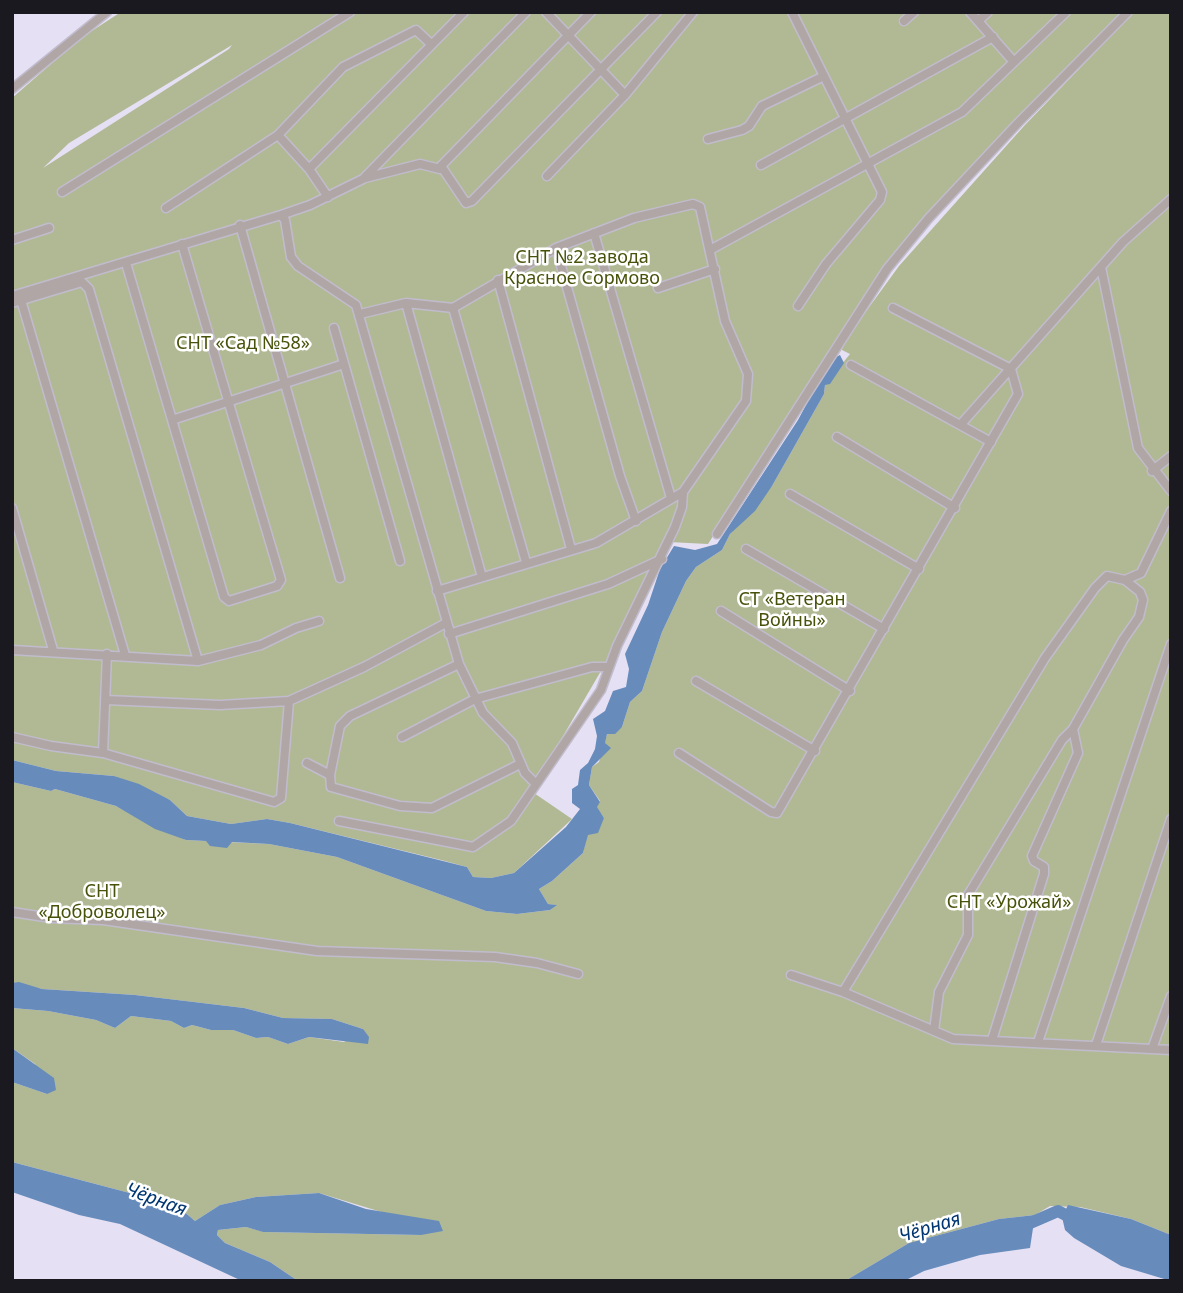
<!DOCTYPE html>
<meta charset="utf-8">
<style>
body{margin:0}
#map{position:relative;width:1183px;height:1293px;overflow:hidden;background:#e5e0f3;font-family:"Noto Sans",sans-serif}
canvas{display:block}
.frame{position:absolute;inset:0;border:14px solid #1b1920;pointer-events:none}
</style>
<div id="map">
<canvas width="1183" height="1293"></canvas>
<div class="frame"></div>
</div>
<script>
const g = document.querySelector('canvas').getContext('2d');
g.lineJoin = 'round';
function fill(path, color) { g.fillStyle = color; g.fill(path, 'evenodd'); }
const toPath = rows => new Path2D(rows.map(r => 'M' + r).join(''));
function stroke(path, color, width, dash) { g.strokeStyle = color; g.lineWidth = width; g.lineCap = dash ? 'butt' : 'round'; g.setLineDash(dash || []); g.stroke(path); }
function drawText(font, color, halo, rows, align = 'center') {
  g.font = font + ' "Noto Sans",sans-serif'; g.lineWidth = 5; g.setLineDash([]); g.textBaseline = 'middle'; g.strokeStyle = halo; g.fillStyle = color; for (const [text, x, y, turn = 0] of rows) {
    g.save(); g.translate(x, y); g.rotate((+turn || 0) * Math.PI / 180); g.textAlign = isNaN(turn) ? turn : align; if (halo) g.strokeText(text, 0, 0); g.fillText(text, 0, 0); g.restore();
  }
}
const green = toPath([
 [121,12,1124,12,986,150,891,259,708,544,669,542,612,652,531,791,572,819,514,873,491,878,473,877,467,867,441,860,290,823,267,819,231,824,187,816,170,800,114,776,56,771,12,760,12,98,81,38],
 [232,45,229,49,43,168,69,143],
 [1134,12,1171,12,1171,1235,1131,1219,1080,1207,1050,1206,1035,1215,999,1219,909,1243,845,1281,298,1281,270,1262,225,1243,217,1235,218,1230,246,1227,264,1232,421,1235,388,1214,319,1193,256,1197,220,1205,195,1221,181,1209,160,1201,12,1162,12,1082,47,1094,35,1064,12,1048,12,1008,48,1011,96,1020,115,1028,131,1016,171,1021,184,1028,192,1025,211,1030,233,1030,256,1038,268,1037,288,1044,309,1037,344,1042,363,1029,332,1019,283,1018,244,1008,135,995,42,989,12,983,12,782,51,791,55,789,116,806,186,840,269,844,337,857,486,911,517,914,550,910,556,905,548,904,539,889,552,881,583,853,587,835,604,818,596,807,600,801,589,785,592,767,599,762,607,734,622,727,630,702,642,691,662,632,686,581,696,567,722,550,730,534,772,486,824,394,825,385,850,354,842,350,843,343,899,266,1024,126]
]);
const water = toPath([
 [840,355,844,363,830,384,825,385,824,394,772,486,755,511,730,534,722,550,696,567,686,581,662,632,642,691,630,702,622,727,615,734,607,734,605,743,611,748,592,767,589,785,600,802,597,807,604,818,598,833,588,835,583,853,552,881,539,889,548,904,557,905,550,910,517,914,486,911,337,857,269,844,232,842,227,848,210,846,206,841,186,840,155,829,116,806,55,789,51,791,12,782,12,760,56,771,114,776,139,784,170,800,187,816,231,824,267,819,290,823,467,867,473,877,491,878,514,873,566,827,580,809,572,803,572,789,578,785,580,770,588,763,595,749,597,736,593,719,605,711,613,691,626,687,629,669,625,654,648,605,660,569,674,546,695,550,717,544,798,420,830,360],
 [19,982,42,989,135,995,244,1008,283,1018,332,1019,363,1029,369,1037,368,1044,309,1037,288,1044,268,1037,256,1038,233,1030,211,1030,192,1025,184,1028,171,1021,131,1016,115,1028,96,1020,48,1011,12,1008,12,983],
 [12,1048,54,1078,56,1090,47,1094,12,1082],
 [12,1162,160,1201,181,1209,195,1221,220,1205,256,1197,319,1193,366,1209,439,1221,443,1231,421,1235,263,1232,246,1227,218,1230,217,1235,225,1243,270,1262,298,1281,242,1281,120,1224,79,1215,12,1192],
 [1068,1205,1131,1219,1171,1235,1171,1281,1121,1266,1074,1238,1065,1230,1062,1217],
 [1035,1215,1030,1248,980,1255,924,1271,904,1281,845,1281,909,1243,999,1219]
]);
const river = toPath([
 [1021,1227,1058,1211,1077,1221]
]);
const street = toPath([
 [546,12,625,95],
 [591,12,441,166,466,203,472,201,657,12],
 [792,12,882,192,880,200,826,264,798,306],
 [970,12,1014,62],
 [904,21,914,12],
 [978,21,988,12],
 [12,89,107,12],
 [278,135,309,169,328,197],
 [708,139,742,130,749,126,762,106,824,76],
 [761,165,993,37],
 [309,169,464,12],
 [547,176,625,95,693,12],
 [365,178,420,164,440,169],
 [62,192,350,12],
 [166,208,278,135,343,67,416,30,431,44],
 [281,215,310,205,363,179,526,12],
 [240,225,340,578],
 [594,233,671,498],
 [12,240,49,228],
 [556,248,620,476,636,521],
 [710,250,962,112,1066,12],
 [126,263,224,597,229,601,277,586,281,580,182,244],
 [1101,267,1138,448,1171,491],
 [498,280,571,549],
 [658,288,715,269],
 [12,296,281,215,285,220,291,257,298,266,356,305,459,664,483,713,512,743,525,773,535,783],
 [21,300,125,655],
 [12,303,82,282,89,289,198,661],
 [406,303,482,577],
 [453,308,526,562],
 [360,314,406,303,453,308,556,248,634,218,693,204,700,207,725,321,748,374,746,401,683,492,596,543,437,591],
 [334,328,400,561],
 [851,365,991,442],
 [172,420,344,364],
 [962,423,1123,242,1171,199],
 [837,437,955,508],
 [1152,471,1171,456],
 [790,494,919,569],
 [12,508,53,650],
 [717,534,887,269,928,219,1018,123,1128,12],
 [746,549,884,629],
 [721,611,850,691],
 [449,634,608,584,662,559],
 [12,650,198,661,261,645,296,628,319,621],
 [459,664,350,716,340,726,330,775,331,787,400,806,432,808,520,764],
 [696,681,815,751],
 [106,700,220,705,289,701,364,667,446,623],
 [12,737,51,746,103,753,107,654],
 [402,737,475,699,592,667,608,667],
 [103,753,274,802,281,798,289,701],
 [679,753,771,812,777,813,1018,394,1011,369,893,308],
 [307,763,330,775],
 [339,821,473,847,511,821,601,690,617,646,675,527,682,507,683,492],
 [12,912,51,918,103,920,317,951,495,957,537,963,578,974],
 [791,975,843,992,953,1039,1171,1050],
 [843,992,1045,658,1095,588,1107,576,1125,580,1141,573,1171,511],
 [934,1031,939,992,968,935,968,895,1062,740,1073,729],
 [992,1040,1044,874,1044,867,1034,861,1032,856,1078,753,1073,729,1123,640,1139,617,1143,600,1140,592,1125,580],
 [1038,1042,1171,644],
 [1096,1045,1171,819],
 [1152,1049,1171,996]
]);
const parkNames = [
 ["СНТ №2 завода",582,258],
 ["Красное Сормово",582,279],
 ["СНТ «Сад №58»",243,344],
 ["СТ «Ветеран",792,600],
 ["Войны»",792,621],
 ["СНТ",102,892],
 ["«Доброволец»",102,913],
 ["СНТ «Урожай»",1009,903]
];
const waterNames = [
 ["Чёрная",156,1200,20],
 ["Чёрная",930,1228,-17]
];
fill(green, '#b1b994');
fill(water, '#678cbc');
stroke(river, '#678cbc', 12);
stroke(street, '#c1bccd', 11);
stroke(street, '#b0a6a5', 8);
drawText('18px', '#48520a', '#fff', parkNames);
drawText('italic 19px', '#013671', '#fff', waterNames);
</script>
